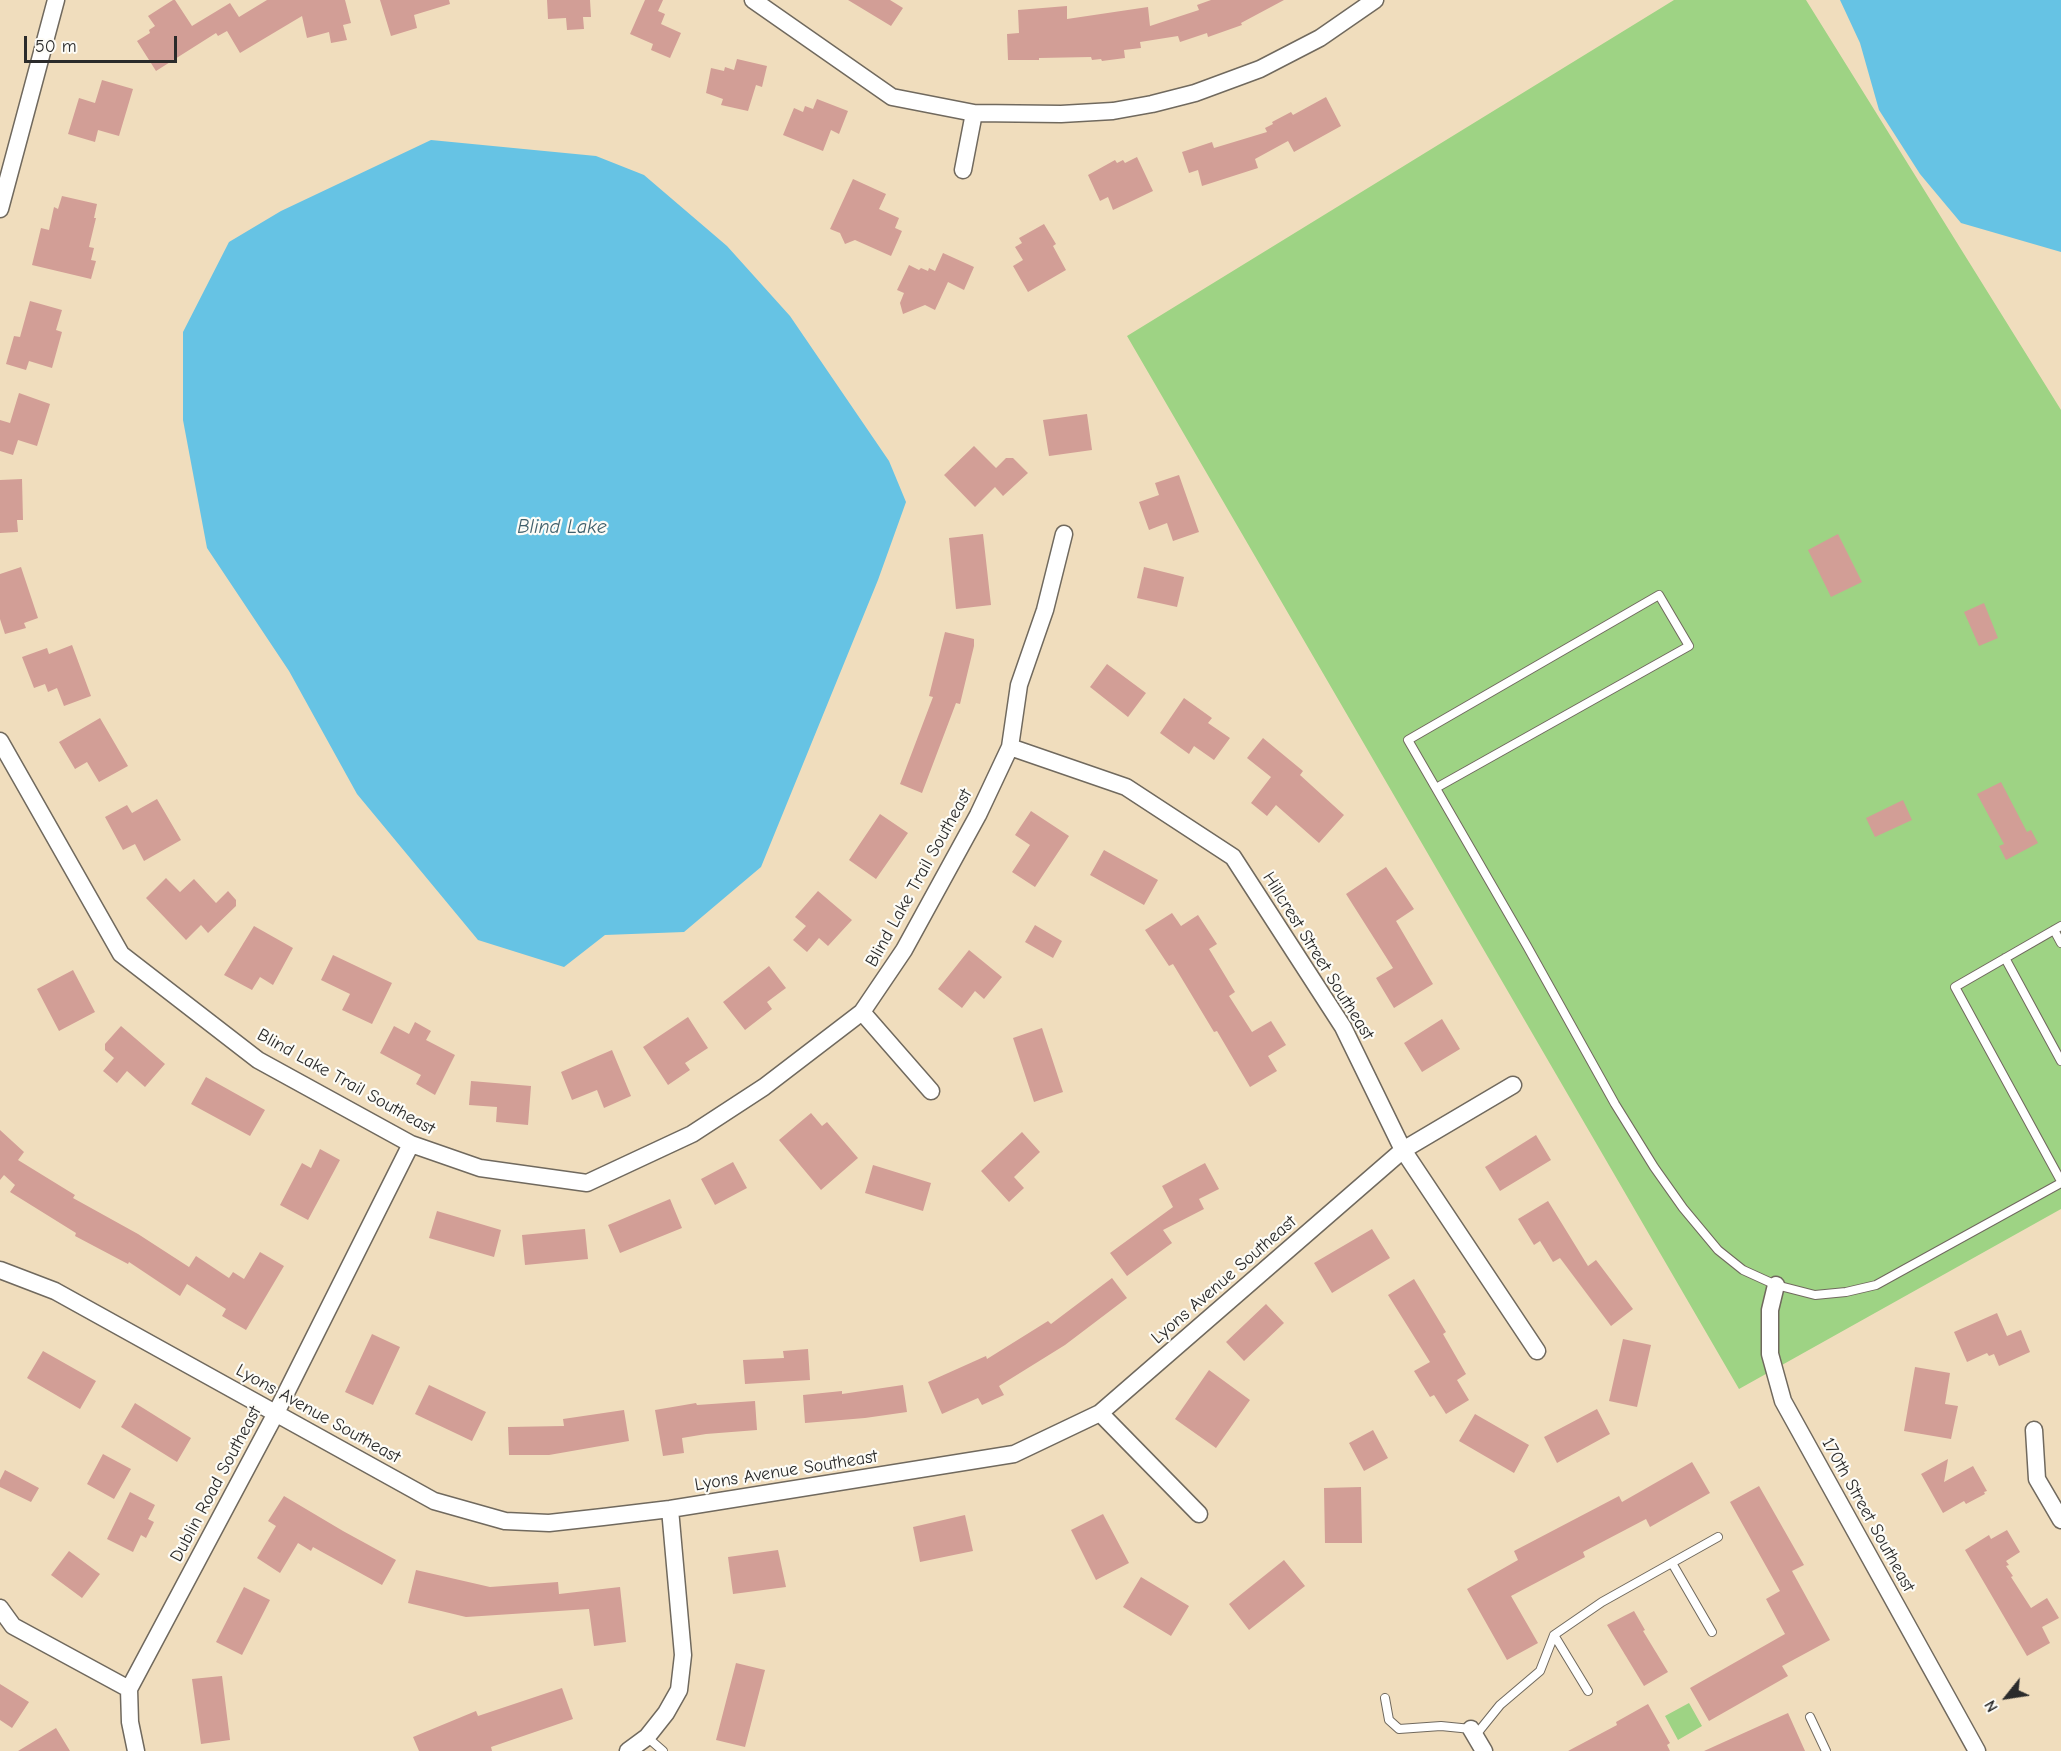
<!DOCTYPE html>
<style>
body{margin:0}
#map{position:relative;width:2061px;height:1751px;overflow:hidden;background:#f0ddbd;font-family:"Comic Neue",sans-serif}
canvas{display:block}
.north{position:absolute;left:1977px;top:1667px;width:60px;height:60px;-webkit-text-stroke:4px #fdfcf7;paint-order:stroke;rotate:240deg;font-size:16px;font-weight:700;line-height:24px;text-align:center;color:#2b2b2b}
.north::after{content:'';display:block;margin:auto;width:21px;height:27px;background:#2b2b2b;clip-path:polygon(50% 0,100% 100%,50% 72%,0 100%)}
.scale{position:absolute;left:24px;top:36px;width:153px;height:27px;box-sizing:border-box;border:3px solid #2b2b2b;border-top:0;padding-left:8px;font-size:18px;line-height:21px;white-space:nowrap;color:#2b2b2b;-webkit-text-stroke:4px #fdfcf7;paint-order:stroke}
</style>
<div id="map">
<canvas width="2061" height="1751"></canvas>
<div class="north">N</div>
<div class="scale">50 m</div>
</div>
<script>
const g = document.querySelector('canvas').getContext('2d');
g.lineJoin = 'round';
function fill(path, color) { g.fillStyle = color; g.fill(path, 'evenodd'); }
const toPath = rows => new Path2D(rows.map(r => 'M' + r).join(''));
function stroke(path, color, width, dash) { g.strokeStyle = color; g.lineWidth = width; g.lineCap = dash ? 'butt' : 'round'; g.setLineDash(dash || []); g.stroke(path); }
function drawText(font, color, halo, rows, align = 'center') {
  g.font = font + ' "Comic Neue",sans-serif'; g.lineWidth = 4.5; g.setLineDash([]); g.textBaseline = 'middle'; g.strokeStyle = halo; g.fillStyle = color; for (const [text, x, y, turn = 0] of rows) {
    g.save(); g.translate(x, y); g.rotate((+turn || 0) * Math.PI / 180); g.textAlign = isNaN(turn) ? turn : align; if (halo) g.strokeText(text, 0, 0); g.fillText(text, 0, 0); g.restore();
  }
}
const green = toPath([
 [1674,0,1806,0,2061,410,2061,1209,1739,1389,1127,336],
 [1689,1703,1702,1726,1678,1740,1665,1716]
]);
const water = toPath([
 [1840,0,2061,0,2061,252,1961,223,1920,174,1879,110,1860,43],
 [431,140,596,156,644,175,727,246,790,316,889,461,906,502,878,580,761,867,684,932,605,935,564,967,478,940,357,794,289,671,207,548,183,420,183,332,229,242,281,211]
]);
const building = toPath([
 [173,0,175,0,192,26,230,3,239,17,267,0,345,0,351,23,343,25,347,40,331,43,329,32,307,38,302,16,240,53,227,31,218,36,216,33,156,71,137,41,150,33,149,30,155,26,148,16],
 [380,0,449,0,450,4,414,15,417,28,391,36],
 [547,0,590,0,591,17,583,17,584,29,567,30,566,18,548,19],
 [645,0,663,0,658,11,665,14,661,24,681,33,670,58,651,50,653,44,630,34],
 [848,0,890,0,903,8,891,26],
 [1211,0,1284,0,1241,23,1242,25,1208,37,1207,33,1180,42,1178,36,1140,42,1141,48,1124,50,1125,58,1102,61,1101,59,1092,60,1091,57,1039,58,1039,60,1008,60,1007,34,1019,33,1018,10,1067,6,1067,19,1148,7,1150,26,1199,10,1197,5],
 [737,59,767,66,762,87,756,85,748,111,721,105,723,99,706,93,711,68,724,71,725,67,734,70],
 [102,80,133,89,119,136,98,130,95,142,68,134,79,98,95,103],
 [1326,97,1341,126,1294,152,1288,141,1255,159,1258,168,1202,186,1198,170,1189,173,1182,152,1212,142,1214,148,1267,132,1265,128,1273,124,1272,122,1291,112,1293,115],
 [817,99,848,111,839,134,831,130,823,151,783,135,794,108,803,112,805,106,813,109],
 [1137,157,1153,191,1113,210,1108,197,1100,201,1088,175,1115,160,1117,163,1123,160,1125,163],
 [853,179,886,194,879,209,899,218,895,228,902,231,891,256,855,240,845,244,840,233,830,229],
 [62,196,97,204,94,218,96,218,89,247,94,248,91,260,96,261,91,279,32,265,41,228,49,230,54,207,58,209],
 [1044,224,1056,244,1053,246,1066,270,1028,292,1013,266,1023,260,1015,247,1022,243,1019,238],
 [943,253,974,267,964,290,948,282,935,310,925,305,903,314,900,303,904,293,897,290,909,265,919,270,921,268,928,271,929,268,935,271],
 [30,301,62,310,56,330,62,332,52,368,29,361,26,370,6,364,14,336,20,337],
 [19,393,50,404,37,446,18,440,13,455,0,451,0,420,10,423],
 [1087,414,1092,450,1049,456,1043,420],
 [974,446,996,468,1006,458,1013,458,1028,473,1003,496,995,487,975,507,944,475],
 [1179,475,1199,532,1173,541,1167,523,1149,530,1139,502,1159,495,1155,483],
 [22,479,23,520,17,520,18,532,0,533,0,480],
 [983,534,991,605,956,609,949,538],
 [1838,534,1862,582,1831,597,1808,550],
 [21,567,38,618,24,623,26,628,5,634,0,619,0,574],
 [1144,567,1184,577,1177,607,1137,598],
 [1984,603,1998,638,1979,646,1964,612],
 [945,632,974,639,974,646,960,704,956,703,922,793,900,784,933,697,929,696],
 [72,645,91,696,64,706,57,688,48,692,45,684,34,688,22,657,47,648,49,654],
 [1107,664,1146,693,1128,717,1090,687],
 [1184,698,1212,718,1208,723,1230,738,1214,760,1194,746,1189,754,1160,733],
 [100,718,128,766,99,782,87,762,75,769,59,742],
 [1263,738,1303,771,1300,775,1344,815,1319,843,1276,805,1267,816,1251,803,1271,777,1247,758],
 [2001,782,2027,832,2031,830,2038,843,2006,860,1999,846,2004,844,1977,794],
 [157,799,181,840,144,861,135,844,123,850,105,817,127,805,132,813],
 [1903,800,1912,820,1875,837,1866,818],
 [1031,811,1069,836,1035,887,1012,872,1030,845,1015,835],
 [880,814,908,833,876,879,849,860],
 [1104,850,1158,880,1144,905,1090,875],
 [1386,867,1414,909,1396,921,1433,984,1394,1008,1376,978,1393,968,1346,894],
 [166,878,180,892,194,879,216,903,228,891,236,900,236,906,208,933,201,925,186,940,146,898],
 [818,891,852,920,828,946,819,938,807,952,793,940,806,926,795,917],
 [1172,913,1181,926,1198,915,1217,944,1209,949,1235,992,1229,996,1252,1032,1271,1021,1286,1045,1268,1056,1277,1071,1250,1087,1217,1031,1214,1032,1173,964,1169,966,1145,930],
 [1035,925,1062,941,1053,958,1025,942],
 [254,926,293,948,273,985,260,977,252,990,224,975],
 [969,950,1002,977,984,999,975,991,962,1008,938,989],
 [333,955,392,983,372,1024,342,1010,350,994,321,980],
 [769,966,786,988,767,1002,772,1009,745,1030,723,1002],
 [73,970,95,1012,59,1031,37,989],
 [688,1017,708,1048,685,1063,690,1070,668,1085,643,1047],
 [1442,1019,1460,1049,1422,1072,1404,1043],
 [415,1022,431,1031,426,1040,455,1055,435,1095,416,1084,421,1075,380,1053,394,1026,409,1034],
 [121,1026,165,1064,145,1087,127,1071,117,1083,103,1071,114,1058,105,1050,105,1044],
 [1042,1028,1063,1092,1034,1102,1013,1038],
 [612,1050,631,1096,604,1108,597,1090,572,1100,561,1072],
 [206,1077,265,1110,250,1136,191,1104],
 [471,1081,531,1086,528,1125,496,1122,497,1107,469,1105],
 [811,1113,822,1126,827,1122,858,1158,821,1190,779,1140],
 [0,1130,24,1152,18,1160,75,1195,73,1198,138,1234,189,1267,196,1256,229,1278,233,1272,244,1279,260,1252,284,1266,246,1330,222,1316,226,1309,187,1284,180,1296,129,1262,128,1264,75,1236,76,1233,10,1192,15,1185,4,1175,0,1180],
 [1022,1132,1040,1152,1014,1177,1024,1188,1009,1202,981,1171],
 [1536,1135,1551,1160,1500,1191,1485,1167],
 [320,1149,340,1160,308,1220,280,1205,302,1163,311,1168],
 [733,1162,747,1188,715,1205,701,1179],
 [1205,1163,1219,1189,1199,1199,1204,1209,1163,1230,1172,1243,1127,1276,1110,1253,1173,1207,1162,1186],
 [873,1165,931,1183,923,1211,865,1193],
 [670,1199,682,1228,620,1253,608,1225],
 [1548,1201,1588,1266,1596,1260,1633,1309,1611,1326,1560,1258,1553,1262,1540,1241,1534,1245,1518,1219],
 [437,1211,501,1230,494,1257,429,1238],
 [585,1229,588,1259,525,1265,522,1235],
 [1372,1229,1390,1258,1332,1293,1314,1263],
 [1112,1278,1127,1298,1065,1345,999,1386,1004,1395,982,1405,978,1398,942,1414,928,1382,986,1356,987,1359,1048,1321,1051,1324],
 [1414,1279,1446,1332,1443,1334,1466,1374,1457,1380,1469,1400,1446,1414,1434,1395,1430,1397,1414,1371,1430,1362,1388,1295],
 [1266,1304,1284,1323,1244,1361,1226,1342],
 [1997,1313,2007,1336,2021,1330,2030,1352,1999,1366,1994,1354,1989,1356,1987,1353,1967,1362,1954,1332],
 [372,1334,400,1347,373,1405,345,1392],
 [1623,1339,1651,1345,1637,1407,1609,1401],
 [808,1349,810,1380,745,1384,743,1360,784,1358,783,1351],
 [43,1351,96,1381,80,1409,27,1378],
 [1915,1367,1950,1373,1945,1404,1958,1406,1951,1439,1904,1431],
 [1209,1370,1250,1400,1216,1448,1175,1419],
 [429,1385,486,1412,472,1441,415,1414],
 [903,1385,907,1412,865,1418,805,1423,803,1395,842,1391,842,1394],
 [755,1401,757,1430,706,1434,682,1438,684,1453,663,1456,655,1410,696,1403,697,1405],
 [135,1403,191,1438,177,1462,121,1427],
 [1597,1409,1610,1434,1557,1463,1544,1437],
 [624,1410,629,1441,549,1455,509,1455,508,1427,564,1426,563,1419],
 [1475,1414,1529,1445,1514,1473,1459,1441],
 [1373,1430,1388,1458,1364,1471,1349,1443],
 [103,1454,131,1469,114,1499,87,1484],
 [1948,1459,1944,1482,1973,1466,1987,1491,1984,1492,1985,1494,1966,1504,1964,1501,1943,1513,1921,1474],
 [1692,1462,1710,1493,1650,1527,1646,1519,1583,1552,1585,1557,1511,1596,1538,1643,1507,1660,1467,1589,1518,1560,1514,1551,1619,1496,1622,1502],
 [5,1470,39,1488,31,1502,0,1487,0,1480],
 [1759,1486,1804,1565,1792,1571,1830,1640,1782,1666,1788,1676,1709,1721,1690,1688,1785,1634,1766,1599,1780,1591,1730,1502],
 [1361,1487,1362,1543,1325,1543,1324,1488],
 [130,1492,155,1505,148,1519,154,1522,146,1538,141,1535,133,1552,107,1539],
 [284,1496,343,1531,396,1560,382,1585,313,1547,311,1551,298,1543,280,1573,257,1558,276,1526,268,1521],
 [1103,1514,1129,1563,1096,1580,1071,1530],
 [965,1515,973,1551,920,1562,913,1527],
 [2007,1530,2020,1552,2006,1561,2009,1565,2006,1566,2013,1576,2011,1577,2031,1608,2047,1598,2059,1618,2042,1627,2050,1643,2027,1656,1965,1550,1989,1535,1991,1539],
 [778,1550,786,1587,733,1594,728,1557],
 [69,1551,100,1574,82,1598,51,1575],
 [1284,1560,1305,1586,1249,1630,1229,1604],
 [416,1570,490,1587,558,1582,559,1594,620,1587,626,1642,594,1646,589,1609,466,1617,408,1603],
 [1141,1577,1189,1606,1171,1636,1123,1607],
 [244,1587,270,1600,242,1655,216,1642],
 [1634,1611,1645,1630,1643,1631,1668,1672,1644,1686,1607,1625],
 [736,1663,765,1670,745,1747,716,1740],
 [222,1676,230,1740,201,1744,192,1679],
 [0,1684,29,1702,12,1728,0,1720],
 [562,1688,573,1719,491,1747,492,1751,419,1751,413,1737,476,1711,478,1716],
 [1648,1704,1670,1743,1667,1745,1670,1751,1568,1751,1617,1725,1616,1722],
 [1788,1713,1805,1751,1704,1751],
 [56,1728,70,1751,18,1751]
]);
const lane = toPath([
 [1436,788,1689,646,1659,595,1408,740,1527,946,1615,1104,1654,1167,1683,1208,1718,1250,1743,1270,1776,1285,1815,1295,1846,1292,1876,1285,2061,1183],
 [2061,926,1955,987,2061,1181],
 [2054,930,2061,943],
 [2005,958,2061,1061],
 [1672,1563,1712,1632],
 [1554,1635,1588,1691],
 [1385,1698,1389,1720,1399,1729,1441,1726,1471,1729],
 [1810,1717,1826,1751],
 [1475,1736,1500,1705,1540,1671,1554,1635,1602,1602,1718,1537],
 [647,1737,663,1751]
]);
const street = toPath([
 [753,0,892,97,974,113,1061,114,1113,111,1152,104,1195,93,1260,69,1320,38,1375,0],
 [963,170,974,113],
 [0,209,56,0],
 [0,741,121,954,258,1060,411,1144,480,1168,587,1183,692,1134,764,1087,862,1012,904,950,978,815,1010,747,1019,685,1045,610,1064,534],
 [1010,747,1126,787,1233,857,1343,1027,1403,1150,1537,1351],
 [862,1012,931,1091],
 [0,1270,55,1291,434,1501,505,1521,549,1523,603,1517,670,1509,1014,1454,1100,1413,1403,1150,1513,1085],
 [1776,1285,1770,1310,1770,1354,1783,1401,1977,1751],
 [1100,1413,1199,1514],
 [2034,1430,2037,1479,2061,1520],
 [0,1608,13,1626,129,1689],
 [1471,1729,1484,1751],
 [136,1751,130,1722,129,1689,276,1413,411,1144],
 [628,1751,647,1737,666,1713,679,1690,683,1655,670,1509]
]);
const streetNames = [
 ["Blind Lake Trail Southeast",919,878,-61],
 ["Hillcrest Street Southeast",1318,956,58],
 ["Blind Lake Trail Southeast",346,1082,29],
 ["Lyons Avenue Southeast",1224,1280,-41],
 ["Lyons Avenue Southeast",318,1414,29],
 ["Lyons Avenue Southeast",786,1471,-9],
 ["Dublin Road Southeast",216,1484,-62],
 ["170th Street Southeast",1868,1515,61]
];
const waterNames = [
 ["Blind Lake",562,527]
];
fill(green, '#9ed384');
fill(water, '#66c3e4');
fill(building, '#d29e96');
stroke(lane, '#70695e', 10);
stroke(street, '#70695e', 19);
stroke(lane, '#fff', 8);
stroke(street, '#fff', 16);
drawText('18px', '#2b2b2b', '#fdfcf7', streetNames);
drawText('italic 20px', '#40606c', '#fdfcf7', waterNames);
</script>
